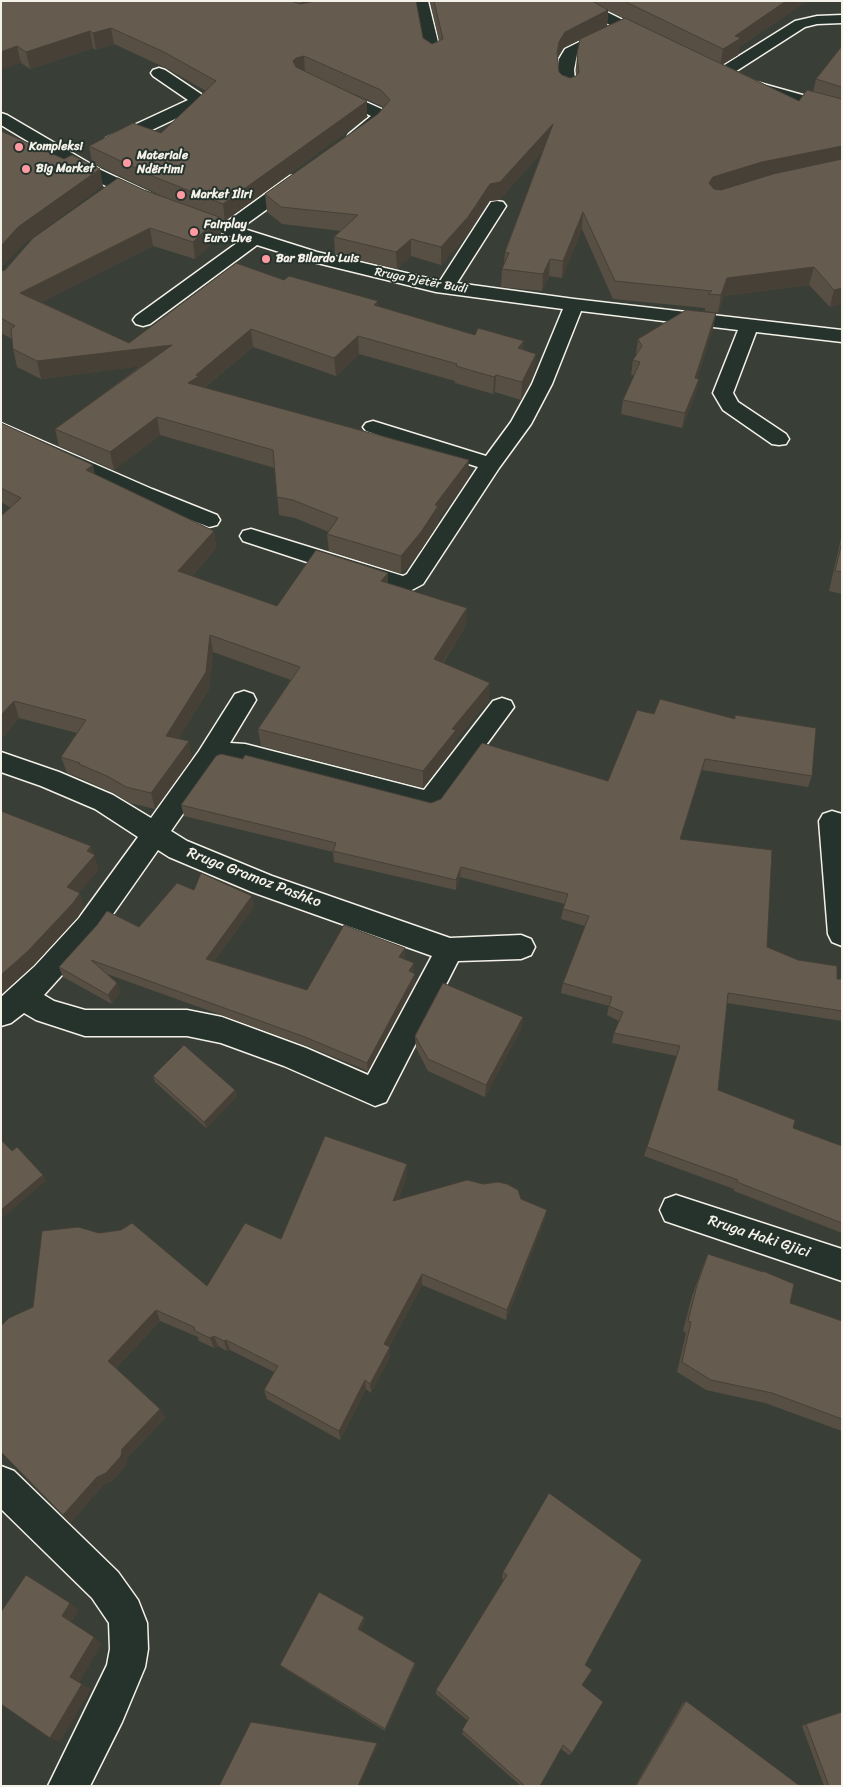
<!DOCTYPE html>
<meta charset="utf-8">
<style>
body{margin:0}
#map{position:relative;width:843px;height:1787px;overflow:hidden;background:#393f37;font-family:Sriracha,sans-serif}
canvas{display:block}
.frame{position:absolute;inset:0;border:2px solid #f4f1e8;pointer-events:none}
</style>
<div id="map">
<canvas width="843" height="1787"></canvas>
<div class="frame"></div>
</div>
<script>
const g = document.querySelector('canvas').getContext('2d');
g.lineJoin = 'round';
const toPath = rows => new Path2D(rows.map(r => 'M' + r).join(''));
function stroke(path, color, width, dash) { g.strokeStyle = color; g.lineWidth = width; g.lineCap = dash ? 'butt' : 'round'; g.setLineDash(dash || []); g.stroke(path); }
function fill(path, color) { g.fillStyle = color; g.fill(path, 'evenodd'); }
function drawText(font, color, halo, rows, align = 'center') {
  g.font = font + ' Sriracha,sans-serif'; g.lineWidth = 4; g.setLineDash([]); g.textBaseline = 'middle'; g.strokeStyle = halo; g.fillStyle = color; for (const [text, x, y, turn = 0] of rows) {
    g.save(); g.translate(x, y); g.rotate((+turn || 0) * Math.PI / 180); g.textAlign = isNaN(turn) ? turn : align; if (halo) g.strokeText(text, 0, 0); g.fillText(text, 0, 0); g.restore();
  }
}
const minor = toPath([
 [414,1,428,1,441,54,438,57,433,59,428,57,425,54,414,1],
 [566,1,585,1,653,35,656,38,653,41,648,43,618,29,620,31,617,34,577,54,574,70,576,88,574,91,568,93,562,91,560,88,558,70,559,59,565,49,607,28,614,27,568,4,566,1],
 [842,15,842,23,817,24,805,27,727,77,715,77,713,74,715,71,795,21,817,16,842,15],
 [159,68,165,70,201,94,205,102,192,111,118,146,106,146,104,142,106,138,188,100,153,76,151,73,153,70,159,68],
 [756,82,842,106,842,116,750,90,748,87,750,84,756,82],
 [333,87,386,111,388,114,383,124,361,142,349,142,347,138,349,134,371,116,327,95,325,92,327,89,333,87],
 [1,113,7,115,101,170,152,194,155,198,152,202,146,203,140,202,89,178,1,125,1,113],
 [296,175,302,176,305,180,302,184,241,228,317,252,440,281,491,202,497,201,503,202,506,206,457,283,574,299,842,330,842,342,756,332,733,393,738,402,786,434,789,439,786,444,779,445,772,444,723,410,713,393,738,330,581,311,552,384,531,424,499,468,423,584,408,592,392,590,243,541,240,536,243,531,251,529,403,576,407,574,478,467,366,431,363,427,366,423,373,421,486,456,511,422,532,384,563,309,436,292,305,260,257,245,150,324,143,326,136,324,133,320,136,316,241,240,180,218,177,214,180,210,186,209,192,210,225,223,290,176,296,175],
 [1,423,152,489,217,515,220,520,217,525,209,527,136,499,1,437,1,423],
 [244,691,253,694,256,700,230,743,245,744,424,790,493,701,502,698,511,701,514,707,439,809,430,812,245,764,226,762,217,765,171,831,187,841,272,876,450,938,521,935,531,939,535,947,531,955,521,959,458,961,386,1102,375,1106,284,1066,221,1043,187,1036,85,1036,36,1020,24,1013,11,1023,1,1026,1,997,35,966,79,918,138,837,95,809,41,786,1,772,1,752,59,772,113,795,151,818,199,751,235,694,244,691],
 [158,850,169,857,252,892,432,956,368,1075,306,1048,222,1017,187,1010,85,1010,54,1001,44,995,99,934,158,850],
 [832,811,842,814,842,946,832,942,828,934,819,821,823,814,832,811],
 [676,1195,842,1249,842,1281,665,1221,660,1210,665,1199,676,1195],
 [1,1466,14,1471,118,1572,138,1600,147,1623,148,1649,145,1667,122,1722,90,1786,48,1786,107,1665,110,1649,109,1623,92,1598,1,1509,1,1466]
]);
const wall = toPath([
 [1,1,416,1,423,38,432,44,439,41,430,1,807,1,739,47,738,55,723,64,799,101,813,92,816,79,842,46,842,304,830,307,809,285,724,296,718,313,705,311,705,308,613,299,582,229,562,278,549,276,542,291,501,287,502,269,504,264,505,252,543,151,499,200,489,201,468,234,441,265,411,256,397,269,335,254,334,237,341,231,282,224,267,212,265,194,378,114,383,108,382,106,340,88,367,117,225,221,219,219,221,235,195,259,153,246,41,302,129,343,284,280,378,301,378,306,524,350,535,372,521,400,495,392,493,394,455,383,455,381,359,354,336,376,253,347,204,388,468,478,438,519,438,524,421,550,401,574,329,551,327,534,329,532,295,518,279,515,275,468,160,435,114,470,59,446,55,429,141,366,41,379,17,367,13,349,12,339,1,333,1,271,5,270,144,190,160,195,92,163,89,146,161,133,206,91,166,68,114,44,96,50,93,48,30,69,21,63],
 [608,11,624,18,607,26],
 [580,40,577,54,576,70,576,76,570,78,562,75,559,72,558,57,563,48],
 [716,313,713,328,697,378,696,393,682,428,621,414,623,400,634,375,631,375,633,360,636,355,636,354,638,339],
 [1,423,95,474,214,531,216,548,192,576,277,606,388,573,388,584,466,625,443,663,489,700,455,741,455,747,423,788,261,746,258,729,291,680,213,652,209,689,178,739,192,758,155,809,130,803,114,793,84,780,83,779,67,773,61,757,77,733,19,718,1,739,1,516,11,508,1,502],
 [842,534,842,594,829,591],
 [654,714,734,719,735,715,812,776,808,787,702,770,680,839,767,947,837,979,842,979,842,1021,727,1003,718,1090,793,1128,842,1146,842,1233,734,1191,734,1189,644,1156,677,1056,612,1043,614,1033,619,1021,607,1015,609,1006,561,993,563,983,585,926,561,919,563,909,565,904,460,877,456,890,334,862,333,852,184,816,181,805,431,803,608,781],
 [194,890,254,906,214,961,307,990,405,957,404,959,414,973,415,974,415,983,368,1071,307,1046,107,974,117,983,120,992,112,1004,63,977,59,967,139,927],
 [523,1017,521,1029,485,1097,428,1071,416,1048,415,1036],
 [153,1076,235,1090,237,1096,206,1128,155,1082],
 [407,1176,398,1200,521,1199,547,1210,544,1221,506,1320,422,1285,389,1347,390,1347,390,1357,371,1393,366,1389,340,1440,267,1399,264,1390,274,1372,230,1350,227,1351,218,1346,214,1348,199,1341,198,1337,160,1321,116,1368,160,1409,165,1418,127,1458,127,1464,112,1481,103,1485,70,1523,1,1452,1,1326,207,1286,281,1239],
 [708,1254,790,1303,842,1321,842,1431,765,1403,706,1390,677,1372,686,1333,683,1331,692,1296,703,1266],
 [549,1493,585,1665,572,1753,569,1755,561,1749,540,1786,521,1786,462,1734,468,1721,436,1694,436,1690,504,1580,502,1578,503,1572],
 [364,1617,365,1620,360,1630,415,1663,415,1666,385,1731,282,1667,280,1665],
 [686,1701,800,1786,635,1786,683,1703],
 [806,1724,842,1786,824,1786,802,1726]
]);
const shadedWall = toPath([
 [301,1,324,1,301,8],
 [786,1,807,1,739,47,738,55,720,66,723,49,735,36],
 [608,10,607,26,563,48,557,58,556,70,559,42,565,32],
 [111,28,114,44,96,50,93,33],
 [90,31,93,48,30,69,26,52],
 [17,46,21,63,1,70,1,52],
 [304,56,305,72,297,74,293,61,296,58],
 [367,101,367,117,225,221,223,204],
 [553,124,552,141,499,200,489,201,468,234,441,265,441,247,490,184],
 [842,146,842,162,710,194,709,183,713,177,762,162],
 [100,169,103,186,23,245,1,268,1,246,18,227],
 [583,212,582,229,562,278,563,261],
 [219,217,221,235,195,259,193,242],
 [150,228,153,246,25,311,20,293],
 [411,239,411,256,397,269,396,252],
 [550,259,549,276,542,291,543,274],
 [814,267,809,285,724,296,718,313,721,295,727,278],
 [842,288,842,304,830,307,834,290],
 [378,301,379,318,374,305],
 [716,313,713,328,692,392,695,378],
 [251,329,253,347,201,390,188,383,196,375],
 [358,336,359,354,336,376,334,358],
 [524,341,523,359,518,348],
 [172,345,174,362,41,379,37,361],
 [536,354,535,372,521,400,522,382],
 [496,375,495,392,493,394,494,377],
 [699,379,696,393,682,428,685,413],
 [157,417,160,435,114,470,110,452],
 [469,460,468,478,438,519,438,524,421,550,401,574,401,556,435,505],
 [93,465,97,483,86,470],
 [214,531,216,548,181,588,178,571],
 [388,573,388,590,381,581],
 [467,608,466,625,434,676,434,659],
 [210,635,213,652,209,689,170,752,166,736],
 [490,683,489,700,455,741,455,747,423,788,423,771,452,729],
 [14,701,19,718,1,739,1,715],
 [189,741,192,758,155,809,151,793],
 [705,759,702,770,677,849,680,839],
 [91,846,99,870,72,901,67,887,87,851],
 [461,867,460,877,456,890,456,880],
 [80,893,84,907,78,917,34,965,1,994,1,975],
 [252,896,254,906,208,969,206,959],
 [405,948,405,957,399,966,399,957],
 [414,963,414,973,409,971],
 [415,974,415,983,368,1071,367,1063],
 [117,983,120,992,112,1004,108,995],
 [523,1017,521,1029,485,1097,486,1085],
 [235,1090,237,1096,206,1128,204,1122],
 [407,1164,407,1176,393,1213,393,1201],
 [43,1175,46,1181,1,1219,1,1210],
 [547,1210,544,1221,506,1320,507,1310],
 [422,1274,422,1285,385,1354,384,1344],
 [156,1310,160,1321,113,1371,108,1361],
 [214,1336,218,1346,214,1348,210,1338],
 [226,1340,230,1350,227,1351,224,1341],
 [390,1347,390,1357,371,1393,370,1384],
 [365,1380,366,1389,340,1440,339,1431],
 [160,1409,165,1418,127,1458,127,1464,112,1481,103,1485,70,1523,63,1515,122,1449],
 [70,1603,79,1610,71,1623,62,1616],
 [364,1617,365,1620,359,1632,358,1629],
 [94,1637,102,1644,79,1683,70,1677],
 [415,1663,415,1666,385,1731,385,1729],
 [82,1684,91,1689,60,1742,50,1738],
 [377,1743,378,1744,359,1786,358,1786]
]);
const building = toPath([
 [1,1,291,1,300,4,315,1,416,1,423,38,432,44,443,39,434,1,592,1,608,10,565,32,559,42,557,53,559,72,562,75,570,78,576,76,579,72,577,54,580,39,625,18,799,101,807,90,842,99,842,146,762,162,713,177,709,183,714,189,721,190,773,174,842,159,842,288,834,290,814,267,727,278,721,295,708,294,712,291,615,281,583,212,563,261,550,259,543,274,502,269,509,253,505,252,553,124,500,182,490,184,468,217,441,247,411,239,396,252,334,237,358,215,281,207,265,194,378,114,390,100,381,90,304,56,296,58,293,61,296,67,367,101,223,204,157,178,89,146,133,123,161,133,216,81,164,52,111,28,93,33,90,31,26,52,17,46,1,52,1,1],
 [624,1,786,1,735,36,741,38,723,49,624,1],
 [842,46,842,87,816,79,842,46],
 [1,131,64,159,72,155,100,169,18,227,1,246,1,131],
 [118,178,144,190,219,217,193,242,150,228,20,293,129,343,236,263,284,280,289,276,378,301,374,305,475,335,478,328,524,341,518,348,536,354,522,382,496,375,494,377,456,366,457,364,358,336,334,358,251,329,196,375,199,376,188,383,469,460,435,505,438,506,421,532,401,556,327,534,338,518,293,500,277,497,273,450,157,417,110,452,55,429,172,345,37,361,13,349,11,329,15,326,1,318,1,271,5,270,33,238,118,178],
 [686,310,716,313,695,378,699,379,685,413,623,400,640,362,633,360,642,346,638,339,686,310],
 [1,423,93,465,86,470,214,531,178,571,277,606,316,550,388,573,381,581,467,608,434,659,490,683,452,729,456,730,423,771,258,729,300,667,210,635,206,672,166,736,189,741,151,793,126,787,109,777,79,764,80,763,61,757,86,720,14,701,1,715,1,516,21,498,1,488,1,423],
 [842,542,842,572,835,571,842,542],
 [660,699,735,719,735,715,816,728,812,776,705,759,680,839,772,850,767,947,798,960,837,966,837,979,842,979,842,1011,728,993,718,1090,795,1120,793,1128,842,1146,842,1223,737,1182,738,1180,647,1147,680,1046,614,1033,623,1012,609,1006,612,997,563,983,589,916,563,909,568,894,461,867,456,880,333,851,336,843,181,805,216,756,221,754,243,759,245,755,431,803,441,799,482,743,608,781,637,710,654,714,660,699],
 [1,811,91,846,87,851,95,855,67,887,80,893,73,903,28,951,1,975,1,811],
 [201,873,252,896,206,959,307,990,344,925,405,948,399,957,414,963,409,971,415,974,367,1063,305,1037,91,960,117,983,108,995,59,967,97,925,107,911,139,927,177,883,194,890,201,873],
 [443,983,523,1017,486,1085,428,1059,415,1036,443,983],
 [184,1045,235,1090,204,1122,153,1076,184,1045],
 [325,1136,407,1164,393,1201,467,1180,483,1184,498,1182,507,1184,518,1190,521,1199,547,1210,507,1310,422,1274,384,1344,390,1347,370,1384,365,1380,339,1431,264,1390,278,1366,226,1340,224,1341,214,1336,210,1338,195,1331,194,1327,156,1310,108,1361,160,1409,122,1449,121,1456,106,1473,97,1477,63,1515,1,1452,1,1326,9,1318,33,1307,42,1231,78,1227,99,1233,121,1230,132,1223,207,1286,245,1223,281,1239,325,1136],
 [1,1140,12,1151,17,1147,43,1175,1,1210,1,1140],
 [708,1254,763,1272,763,1271,794,1284,790,1303,842,1321,842,1419,772,1393,711,1380,682,1362,691,1322,688,1321,697,1285,708,1254],
 [549,1493,642,1560,585,1665,592,1670,582,1685,603,1702,572,1753,563,1745,540,1786,525,1786,462,1730,469,1718,436,1690,507,1575,503,1572,549,1493],
 [26,1575,70,1603,62,1616,94,1637,70,1677,82,1684,50,1738,1,1704,1,1612,26,1575],
 [319,1592,364,1617,358,1629,415,1663,385,1729,280,1665,319,1592],
 [686,1701,800,1786,636,1786,686,1701],
 [842,1712,842,1786,829,1786,806,1724,842,1712],
 [251,1722,377,1743,358,1786,219,1786,251,1722]
]);
const markers = [
 [19,147,5,"#ff9aa2"],
 [127,163,5,"#ff9aa2"],
 [26,169,5,"#ff9aa2"],
 [181,195,5,"#ff9aa2"],
 [194,232,5,"#ff9aa2"],
 [266,259,5,"#ff9aa2"]
];
const farPoinames = [
 ["Kompleksi",29,147],
 ["Materiale",137,156],
 ["Ndërtimi",137,170],
 ["Big Market",36,169],
 ["Market Iliri",191,195],
 ["Fairplay",204,225],
 ["Euro Live",204,239],
 ["Bar Bilardo Luis",276,259]
];
const farStreetnames = [
 ["Rruga Pjetër Budi",421,281,11]
];
const streetNames = [
 ["Rruga Gramoz Pashko",254,878,21],
 ["Rruga Haki Gjici",759,1237,18]
];
stroke(minor, '#f4f1e8', 3);
fill(minor, '#26332d');
fill(wall, '#574f44');
fill(shadedWall, '#474037');
fill(building, '#655c4f');
stroke(building, '#474037', 1);
for (const [x, y, r, color] of markers) { const dot = new Path2D(); dot.arc(x, y, r, 0, 2 * Math.PI); g.fillStyle = color; g.fill(dot); stroke(dot, '#26332d', 2); }
drawText('bold 12px', '#f4f1e8', '#26332d', farPoinames, 'left');
drawText('12px', '#f4f1e8', '#26332d', farStreetnames);
drawText('15px', '#f4f1e8', '#26332d', streetNames);
</script>
